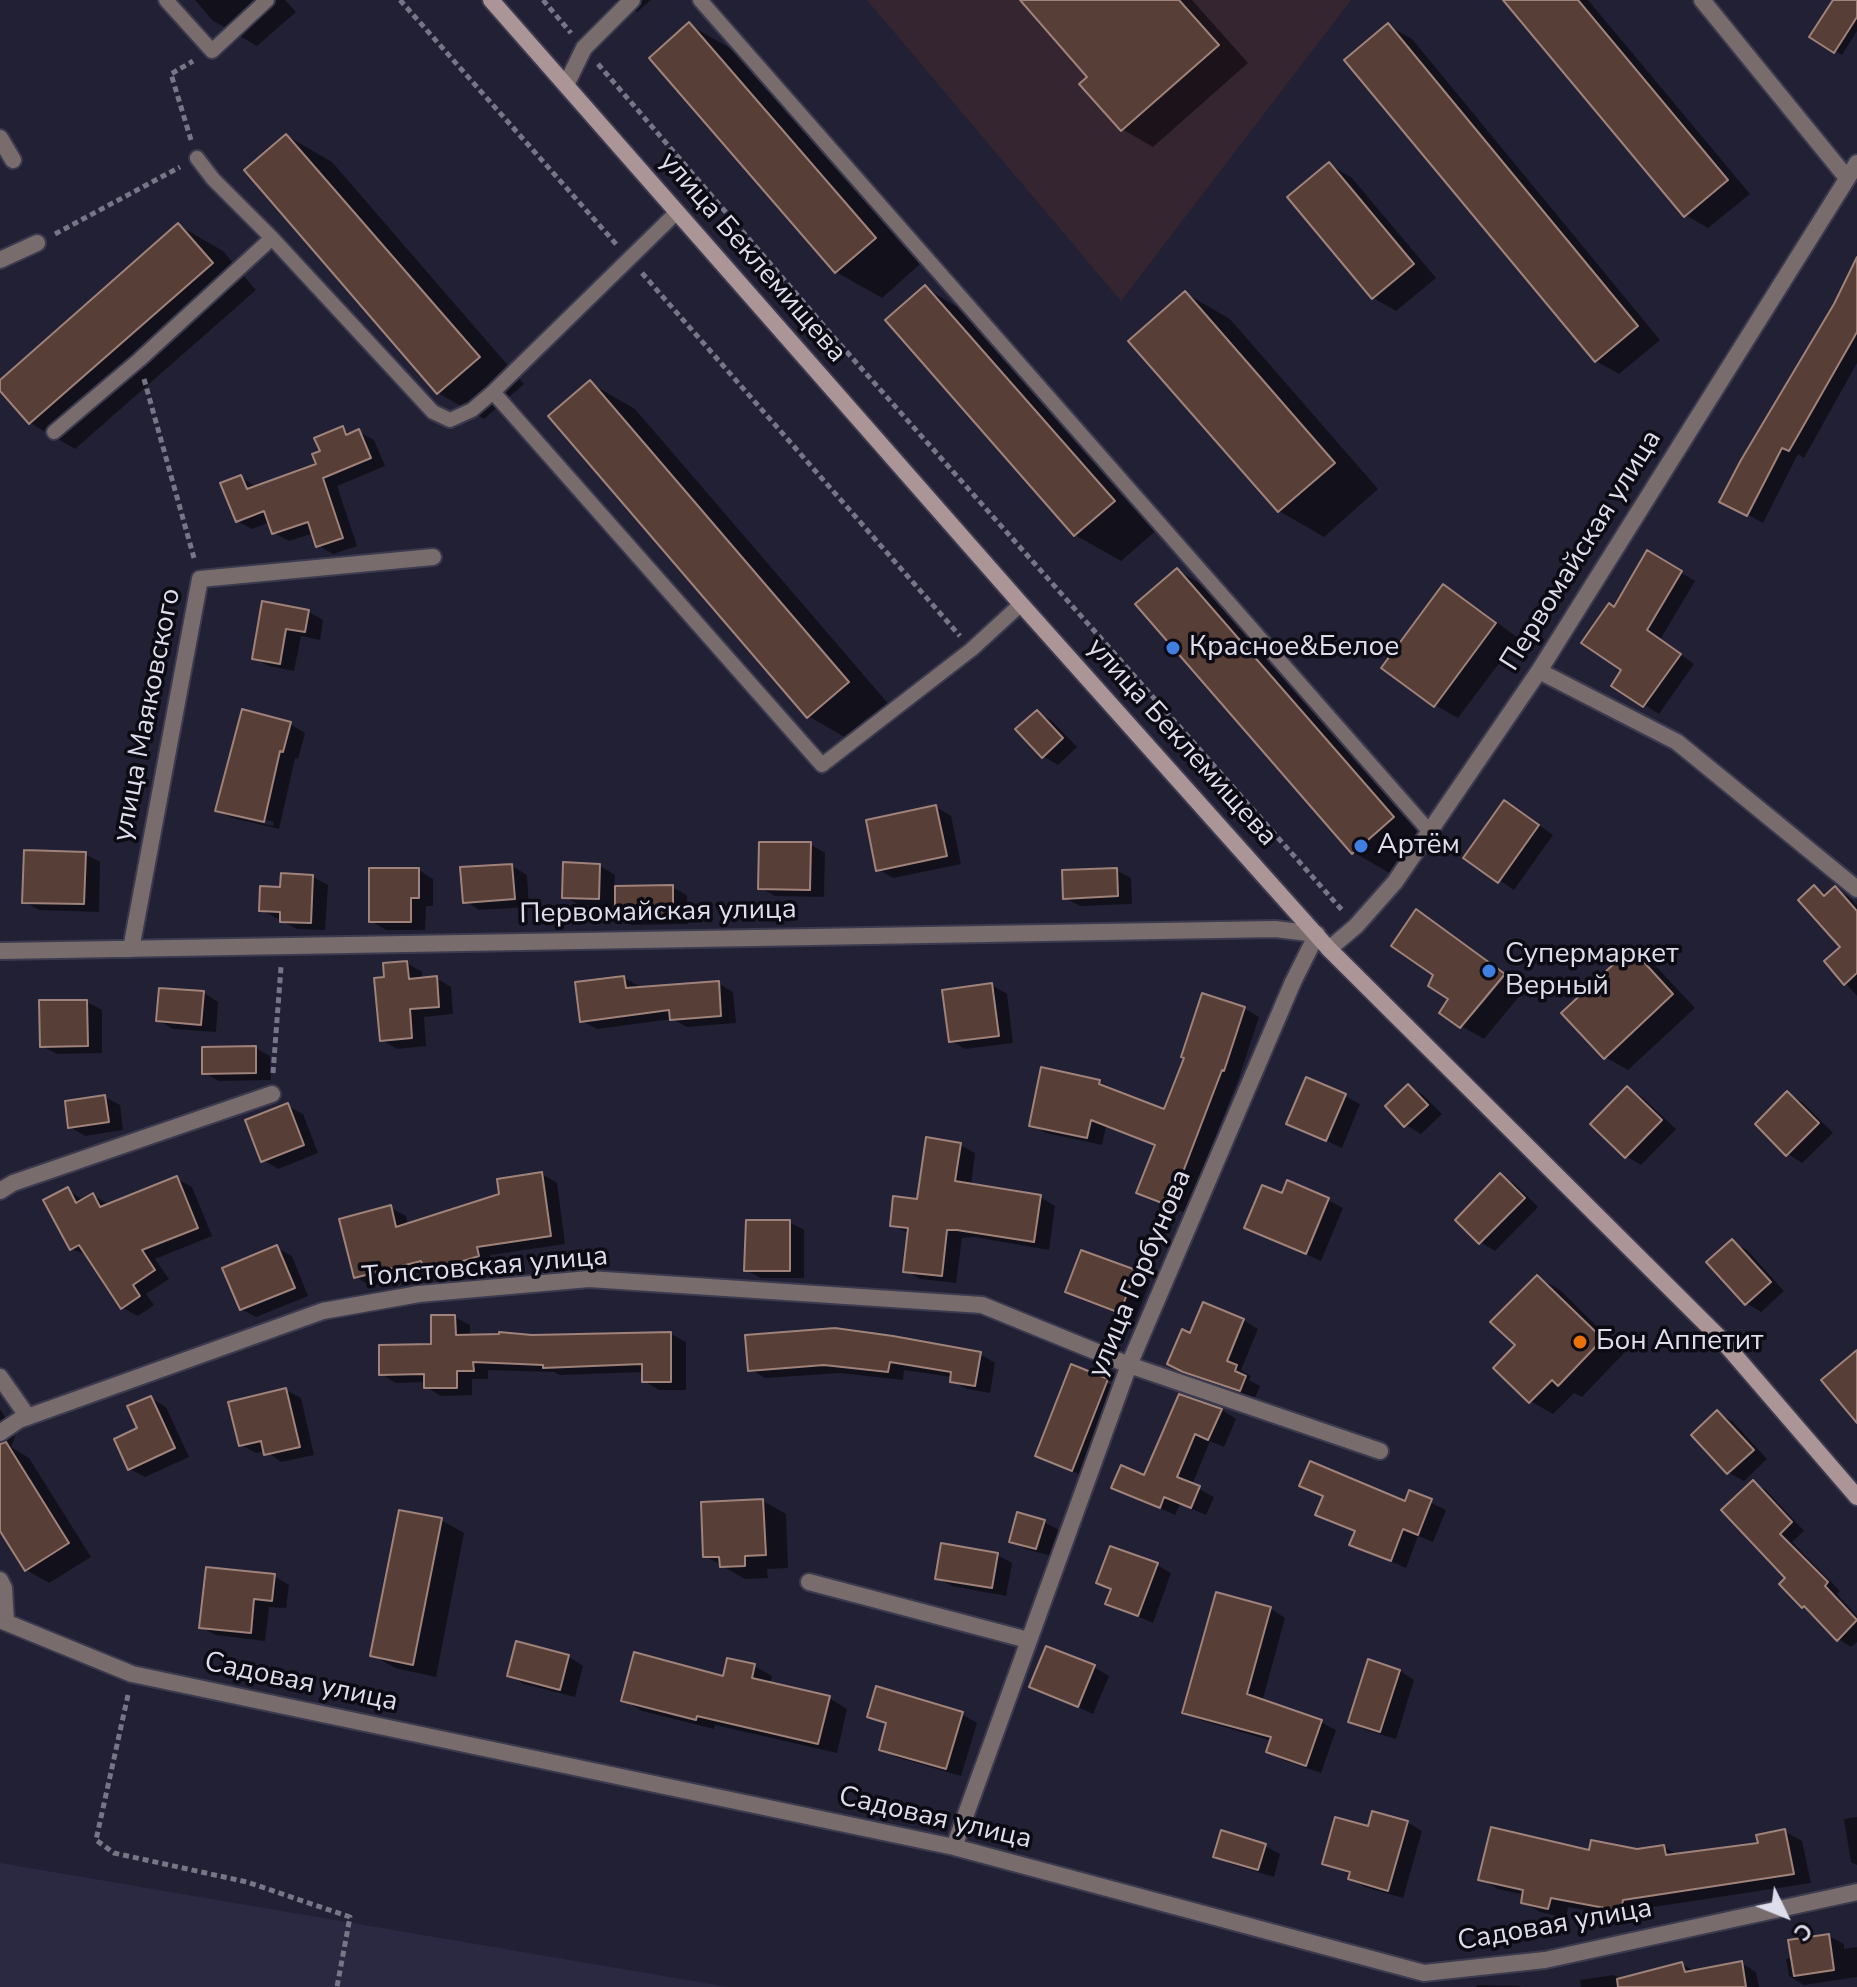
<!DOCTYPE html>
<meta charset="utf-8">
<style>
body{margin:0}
#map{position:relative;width:1857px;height:1987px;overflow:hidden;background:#222034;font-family:"Nunito Sans",sans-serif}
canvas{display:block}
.north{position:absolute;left:1745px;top:1875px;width:80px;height:80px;-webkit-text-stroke:6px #0c0b14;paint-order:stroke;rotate:133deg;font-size:22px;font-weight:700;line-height:32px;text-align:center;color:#ddddeb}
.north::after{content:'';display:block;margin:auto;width:28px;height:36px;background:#ddddeb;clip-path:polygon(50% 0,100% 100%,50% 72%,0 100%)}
</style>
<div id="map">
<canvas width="1857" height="1987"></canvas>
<div class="north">С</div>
</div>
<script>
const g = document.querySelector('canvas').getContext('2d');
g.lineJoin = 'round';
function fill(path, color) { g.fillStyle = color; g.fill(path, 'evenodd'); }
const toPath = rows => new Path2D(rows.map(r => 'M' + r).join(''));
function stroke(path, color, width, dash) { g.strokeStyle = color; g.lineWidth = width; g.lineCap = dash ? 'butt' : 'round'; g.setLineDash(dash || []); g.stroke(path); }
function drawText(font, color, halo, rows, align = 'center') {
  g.font = font + ' "Nunito Sans",sans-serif'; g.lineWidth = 7; g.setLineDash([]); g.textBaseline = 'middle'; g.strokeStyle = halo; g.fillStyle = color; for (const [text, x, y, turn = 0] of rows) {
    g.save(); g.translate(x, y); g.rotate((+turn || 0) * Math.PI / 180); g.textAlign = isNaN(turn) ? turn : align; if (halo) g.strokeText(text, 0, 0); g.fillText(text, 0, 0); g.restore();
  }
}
const built = toPath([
 [0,1863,728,1987,0,1987]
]);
const education = toPath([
 [867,0,1351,0,1121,301]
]);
const shadow = toPath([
 [195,0,285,0,296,12,257,46,212,20],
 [615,0,651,0,637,12],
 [1023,0,1192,0,1248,63,1153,147,1122,129,1090,77],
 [1506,0,1588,0,1750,194,1708,228,1685,215],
 [1836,0,1857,0,1857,31,1842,55,1812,36],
 [690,25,735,51,920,264,882,298,836,272],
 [1389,26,1412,39,1660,340,1619,374,1596,361],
 [287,136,332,162,524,384,484,419,438,393],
 [1329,164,1352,178,1436,278,1396,311,1373,298],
 [178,225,223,251,256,290,75,449,30,423,0,388,0,382],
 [1849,278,1857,282,1857,363,1804,458,1798,454,1763,523,1722,501],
 [925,288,970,314,1159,528,1121,561,1075,535,887,320],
 [1185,293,1230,319,1378,489,1324,537,1279,511],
 [590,383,635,409,892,708,853,742,808,716],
 [342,429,353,435,359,432,374,440,385,466,337,486,357,546,333,554,318,545,314,533,289,541,274,533,270,522,252,529,237,521,241,477,256,487,318,465,322,452],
 [1648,553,1695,581,1660,640,1694,664,1659,714,1614,685,1624,670,1615,609],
 [1177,570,1222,596,1438,844,1398,878,1353,852],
 [1444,586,1467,600,1518,638,1458,718,1435,705],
 [264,604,309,612,323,620,320,640,301,636,294,671,269,666,254,658],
 [1037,712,1052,721,1077,747,1058,765,1043,756],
 [290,724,305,733,298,759,295,758,279,829,232,818,217,810],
 [230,812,274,822,273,826,230,816],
 [936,807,951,816,961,864,893,878,878,869],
 [1519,811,1553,835,1514,890,1466,857],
 [810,844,825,853,824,897,775,896,761,888],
 [85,854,100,862,99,912,39,910,24,902],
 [512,866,527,875,529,907,479,910,465,901],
 [600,866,615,875,614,888,672,887,687,895,688,924,632,925,617,917,617,907,579,905,564,896],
 [419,870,433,879,433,906,426,906,425,930,386,930,371,921],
 [1116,870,1131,878,1132,904,1080,906,1065,898],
 [313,877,328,885,325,930,297,929,261,910,282,889],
 [1815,888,1828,895,1836,889,1850,898,1857,905,1857,996,1826,961,1842,947],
 [1416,912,1439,925,1504,972,1468,1015,1473,1015,1507,974,1526,988,1484,1039,1461,1026,1451,999,1436,975],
 [1631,950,1654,964,1695,1008,1628,1070,1605,1057],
 [407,963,422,972,422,979,436,978,451,987,453,1014,424,1017,426,1046,397,1049,382,1040,386,979],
 [624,978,639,986,639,989,718,983,733,992,736,1023,687,1027,672,1019,597,1029,582,1021],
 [992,985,1007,994,1013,1043,965,1049,950,1040],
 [204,993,218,1002,216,1032,173,1029,158,1020],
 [87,1002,102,1010,102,1053,57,1054,42,1046],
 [1244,1008,1259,1017,1239,1078,1185,1213,1139,1192,1157,1146,1106,1126,1102,1145,1046,1133,1031,1125,1099,1082,1165,1112],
 [255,1048,270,1056,271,1080,219,1081,204,1073],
 [1408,1086,1423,1095,1442,1114,1421,1134,1406,1125],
 [1627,1088,1642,1097,1676,1129,1641,1165,1626,1156],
 [1787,1094,1802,1102,1833,1133,1802,1163,1788,1154],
 [1345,1096,1360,1104,1342,1148,1289,1123],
 [105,1097,120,1105,123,1130,85,1136,70,1127],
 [288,1106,303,1114,318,1153,278,1169,263,1160],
 [960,1145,975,1153,971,1186,1040,1197,1055,1206,1049,1250,974,1237,962,1238,956,1283,920,1279,905,1270,910,1234,892,1225,918,1201],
 [542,1174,557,1183,565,1244,490,1255,493,1264,441,1281,425,1271,371,1286,356,1277,391,1208,406,1216,408,1225,502,1195],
 [1501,1176,1515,1184,1538,1207,1495,1251,1480,1242],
 [177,1179,192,1187,212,1236,155,1259,169,1279,146,1294,154,1305,138,1316,123,1308,89,1256,72,1249,67,1189,84,1201,93,1195,108,1204],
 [1283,1196,1328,1200,1343,1208,1321,1261,1246,1227],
 [789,1222,804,1230,804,1278,761,1278,746,1270],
 [1732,1242,1747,1250,1784,1291,1761,1312,1746,1303],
 [277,1248,292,1256,308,1296,256,1317,241,1309],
 [1135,1272,1150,1281,1135,1320,1082,1300,1068,1291],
 [1537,1277,1560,1290,1624,1353,1582,1397,1574,1393,1553,1414,1530,1401],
 [455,1317,470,1325,470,1337,671,1334,686,1342,686,1390,659,1390,644,1381,644,1372,560,1375,554,1372,488,1370,488,1379,472,1379,472,1395,441,1396,426,1387,426,1382,396,1383,381,1374,433,1346],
 [1243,1320,1258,1329,1241,1370,1251,1376,1249,1380,1260,1386,1255,1398,1201,1380,1170,1363,1192,1335],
 [980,1354,995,1363,990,1393,967,1389,952,1381,952,1377,904,1370,903,1380,840,1373,765,1378,750,1369],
 [1072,1366,1122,1390,1087,1478,1038,1455],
 [286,1390,301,1398,314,1455,281,1462,266,1451,256,1453,241,1445],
 [1180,1396,1222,1410,1236,1419,1224,1447,1210,1441,1192,1485,1214,1497,1206,1515,1180,1504,1175,1515,1114,1487,1145,1478],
 [151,1398,166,1407,189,1457,145,1477,130,1469],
 [0,1409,16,1434,11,1447,29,1458,91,1557,49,1583,26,1570,0,1528],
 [1717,1413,1732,1421,1767,1459,1744,1481,1729,1473,1694,1435],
 [1753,1482,1766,1490,1804,1531,1792,1542,1840,1591,1837,1594,1857,1616,1857,1642,1851,1647,1838,1639,1813,1612,1803,1607],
 [1302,1485,1406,1504,1410,1493,1446,1510,1433,1542,1418,1536,1406,1568,1352,1544,1356,1532,1318,1514,1325,1497],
 [763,1501,786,1514,788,1568,767,1569,768,1578,745,1579,705,1556],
 [441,1520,464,1533,436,1677,395,1668,372,1655],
 [1044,1522,1059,1530,1051,1556,1026,1549,1011,1541],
 [997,1555,1012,1563,1006,1596,952,1586,937,1578],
 [1157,1565,1171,1573,1153,1623,1107,1603,1112,1590,1099,1582],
 [274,1576,289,1585,286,1608,269,1607,265,1641,216,1635,201,1627],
 [1218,1595,1271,1609,1285,1618,1262,1702,1321,1722,1336,1730,1321,1773,1283,1760,1268,1751,1272,1741,1200,1720,1185,1712],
 [517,1644,569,1657,583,1666,575,1697,524,1684,509,1675],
 [1370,1662,1400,1671,1414,1680,1396,1739,1366,1730,1351,1721],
 [754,1666,772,1676,770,1684,829,1698,847,1709,837,1753,715,1725,714,1729,642,1711,623,1700,725,1678],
 [1094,1667,1109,1676,1093,1714,1031,1686],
 [962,1714,977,1723,961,1776,896,1757,881,1749,888,1726,869,1716],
 [1857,1817,1857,1865,1851,1862,1844,1819],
 [1407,1822,1422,1831,1403,1898,1365,1887,1350,1878,1351,1875,1324,1863,1369,1828],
 [1784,1831,1802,1841,1811,1883,1640,1909,1638,1920,1568,1907,1566,1918,1540,1912,1523,1902,1524,1895,1498,1889,1481,1879,1591,1852,1664,1847,1678,1855,1760,1845],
 [1265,1846,1280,1854,1274,1877,1230,1864,1215,1856],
 [1829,1936,1844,1944,1844,1949,1857,1947,1857,1977,1804,1985,1789,1976,1786,1959,1793,1958],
 [1741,1963,1756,1972,1759,1987,1581,1987,1580,1980,1614,1975,1622,1980,1682,1964,1696,1972],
 [1477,1985,1519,1986,1522,1987,1477,1987]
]);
const building = toPath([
 [1020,0,1179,0,1219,45,1121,131,1079,84,1087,77,1020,0],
 [1503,0,1578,0,1728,180,1684,217,1503,0],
 [1833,0,1857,0,1857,17,1834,53,1809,37,1833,0],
 [689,22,876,238,835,273,649,58,689,22],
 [1388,23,1638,326,1595,362,1344,60,1388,23],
 [286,134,480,357,437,394,244,170,286,134],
 [1329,162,1414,264,1372,299,1287,197,1329,162],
 [178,223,213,263,29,424,0,391,0,380,178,223],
 [1857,257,1857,332,1789,451,1782,448,1747,516,1719,502,1741,460,1834,304,1857,257],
 [925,285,1115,501,1074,536,885,320,925,285],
 [1185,291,1335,463,1278,512,1128,341,1185,291],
 [590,380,849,682,807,718,548,416,590,380],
 [343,426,346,435,359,429,371,458,323,478,343,538,316,547,308,522,272,534,264,511,236,522,220,483,241,475,247,489,316,464,312,454,320,451,314,438,343,426],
 [1647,550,1682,571,1647,630,1681,654,1643,707,1611,686,1621,670,1581,643,1609,603,1614,607,1647,550],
 [1177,568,1394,817,1352,854,1135,604,1177,568],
 [1443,584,1496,623,1434,707,1381,668,1443,584],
 [262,601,309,610,305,632,286,629,280,664,252,659,262,601],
 [242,709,291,722,283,752,280,751,264,822,215,811,242,709],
 [1037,710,1063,738,1042,758,1015,729,1037,710],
 [1504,800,1539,825,1498,883,1463,858,1504,800],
 [936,805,947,856,876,871,866,820,936,805],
 [759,842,811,842,810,890,758,889,759,842],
 [24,850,86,852,84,904,22,903,24,850],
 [563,862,600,864,599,899,562,898,563,862],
 [512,864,515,899,463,903,460,867,512,864],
 [369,868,419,868,419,898,411,898,411,922,369,922,369,868],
 [1117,868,1118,896,1063,899,1062,870,1117,868],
 [281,873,313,875,311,923,280,922,280,912,259,911,260,886,280,887,281,873],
 [673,885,673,917,615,918,615,886,673,885],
 [1814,885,1824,896,1835,886,1857,911,1857,973,1844,985,1824,961,1840,947,1798,900,1814,885],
 [1416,909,1505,974,1460,1028,1439,1013,1448,999,1428,986,1433,975,1391,946,1416,909],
 [1631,948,1673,994,1604,1059,1561,1013,1631,948],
 [407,961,409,979,437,976,439,1007,410,1009,412,1038,380,1041,374,978,384,977,383,963,407,961],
 [624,976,626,988,719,981,721,1016,670,1020,669,1010,580,1022,575,982,624,976],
 [992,983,999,1036,949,1042,942,990,992,983],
 [159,988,204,991,201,1025,156,1021,159,988],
 [1202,993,1245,1007,1224,1071,1222,1070,1170,1206,1136,1193,1155,1145,1091,1120,1087,1138,1029,1126,1041,1067,1100,1080,1099,1084,1164,1109,1184,1058,1181,1057,1202,993],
 [39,1000,87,1000,88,1046,40,1047,39,1000],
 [256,1046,256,1073,202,1074,202,1047,256,1046],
 [1306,1077,1346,1094,1326,1141,1286,1124,1306,1077],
 [1408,1084,1428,1105,1404,1127,1385,1106,1408,1084],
 [1627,1086,1662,1120,1625,1158,1590,1124,1627,1086],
 [1787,1091,1819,1123,1786,1156,1755,1124,1787,1091],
 [105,1095,109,1122,68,1128,65,1101,105,1095],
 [288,1103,304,1145,261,1162,245,1120,288,1103],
 [926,1137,961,1143,955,1181,1041,1195,1034,1242,957,1230,947,1230,942,1276,903,1272,908,1228,890,1226,893,1196,917,1199,926,1137],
 [542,1172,551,1236,477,1247,479,1256,425,1273,421,1261,354,1278,339,1219,391,1205,396,1227,499,1194,497,1179,542,1172],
 [1500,1173,1525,1198,1479,1244,1455,1220,1500,1173],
 [177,1176,198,1228,142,1250,155,1270,133,1285,140,1296,121,1309,79,1245,70,1250,43,1200,68,1187,76,1203,93,1193,100,1207,177,1176],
 [1287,1180,1329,1198,1306,1254,1244,1228,1262,1185,1282,1193,1287,1180],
 [746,1220,790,1220,790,1271,744,1271,746,1220],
 [1732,1239,1771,1282,1745,1305,1706,1262,1732,1239],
 [277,1245,295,1288,240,1310,222,1268,277,1245],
 [1081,1250,1136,1270,1120,1313,1065,1292,1081,1250],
 [1537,1275,1603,1339,1558,1386,1552,1380,1529,1403,1493,1368,1515,1345,1490,1322,1537,1275],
 [1203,1302,1244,1319,1227,1361,1237,1365,1235,1371,1246,1376,1240,1391,1183,1372,1167,1364,1182,1329,1190,1333,1203,1302],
 [431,1315,455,1315,456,1335,499,1334,499,1332,532,1335,671,1332,671,1382,642,1382,642,1364,543,1368,543,1365,473,1362,474,1371,457,1371,457,1388,424,1388,424,1374,379,1375,379,1345,431,1344,431,1315],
 [835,1328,893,1336,981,1352,975,1386,950,1382,951,1372,890,1362,888,1372,824,1365,748,1371,745,1335,835,1328],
 [1857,1350,1857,1423,1821,1380,1857,1350],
 [1071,1364,1108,1379,1072,1471,1035,1456,1071,1364],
 [286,1388,300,1447,264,1455,261,1441,239,1446,228,1402,286,1388],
 [1179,1394,1222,1409,1208,1440,1195,1434,1177,1477,1200,1486,1191,1508,1164,1497,1160,1508,1111,1488,1121,1465,1144,1475,1179,1394],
 [151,1396,175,1448,128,1470,114,1439,137,1428,127,1406,151,1396],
 [1717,1410,1754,1450,1727,1474,1691,1435,1717,1410],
 [6,1442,69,1543,25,1571,0,1531,0,1444,6,1442],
 [1310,1461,1405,1501,1409,1490,1432,1499,1418,1535,1403,1529,1391,1561,1349,1545,1355,1531,1315,1515,1323,1496,1299,1486,1310,1461],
 [1753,1480,1792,1522,1780,1534,1828,1582,1825,1586,1857,1620,1837,1641,1804,1606,1802,1608,1779,1584,1785,1578,1721,1510,1753,1480],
 [763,1499,766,1555,745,1556,745,1566,720,1567,719,1557,703,1557,701,1502,763,1499],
 [399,1510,442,1518,413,1665,370,1656,399,1510],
 [1017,1512,1045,1520,1036,1549,1009,1542,1017,1512],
 [941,1543,998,1553,992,1588,935,1579,941,1543],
 [1110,1546,1158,1563,1138,1616,1105,1604,1111,1589,1096,1583,1110,1546],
 [206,1567,275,1574,272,1601,254,1599,251,1633,199,1628,206,1567],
 [1216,1592,1271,1607,1247,1694,1322,1720,1306,1766,1266,1752,1271,1737,1182,1713,1216,1592],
 [516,1641,569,1655,560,1690,507,1676,516,1641],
 [1046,1646,1095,1665,1078,1707,1029,1687,1046,1646],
 [634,1652,723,1676,727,1658,755,1664,752,1678,830,1696,818,1744,697,1716,696,1720,621,1701,634,1652],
 [1368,1659,1400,1670,1380,1732,1348,1722,1368,1659],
 [876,1686,963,1712,946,1769,879,1750,886,1723,867,1717,876,1686],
 [1372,1811,1408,1821,1388,1891,1348,1879,1350,1872,1322,1864,1335,1817,1368,1826,1372,1811],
 [1491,1827,1589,1850,1591,1840,1637,1849,1664,1845,1666,1855,1758,1843,1756,1835,1785,1829,1794,1874,1623,1900,1621,1911,1551,1898,1548,1909,1521,1903,1523,1890,1478,1880,1491,1827],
 [1221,1830,1266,1844,1258,1870,1213,1857,1221,1830],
 [1829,1934,1834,1970,1794,1976,1788,1940,1829,1934],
 [1742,1961,1746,1987,1618,1987,1617,1979,1682,1962,1685,1972,1742,1961]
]);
const path = toPath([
 [400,0,617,245],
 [543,0,571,33],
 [598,64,830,333,1342,910],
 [191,140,171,74,193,61],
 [55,234,180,167],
 [642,273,960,636],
 [144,379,194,558],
 [273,1073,281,967],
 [128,1695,96,1840,114,1853,247,1882,350,1917,337,1987]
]);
const lane = toPath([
 [166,0,212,51,267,0],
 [700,0,1430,832],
 [197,158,213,179,272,238,433,412,450,420,472,410,493,392,677,212],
 [493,392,822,765,972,649,1021,604],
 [54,432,139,360,272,238]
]);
const street = toPath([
 [1702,0,1847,178],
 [566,85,584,48,632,0],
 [0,138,13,160],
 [0,260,37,243],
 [1539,671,1677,742,1857,889],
 [131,949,200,579,433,557],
 [1329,949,1356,926,1395,882,1539,671,1857,163],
 [0,951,1275,929,1317,934,1293,982,1129,1365,954,1847],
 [0,1191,13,1183,272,1094],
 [0,1377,28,1417],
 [0,1433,19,1420,323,1311,419,1294,589,1279,982,1305,1129,1365,1380,1451],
 [0,1580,4,1588,6,1622],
 [809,1582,1028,1640],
 [0,1620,132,1674,954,1847,1424,1973,1545,1960,1857,1892]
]);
const secondary = toPath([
 [491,0,1021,604,1329,949,1720,1338,1857,1497]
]);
const markers = [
 [1173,648,8,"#3f7fe0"],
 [1361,846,8,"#3f7fe0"],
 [1489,971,8,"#3f7fe0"],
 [1580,1342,8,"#e8710a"]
];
const streetNames = [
 ["улица Беклемищева",752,258,49],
 ["Первомайская улица",1582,551,-58],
 ["улица Маяковского",148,715,-79],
 ["улица Беклемищева",1181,743,48],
 ["Первомайская улица",658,913,-1],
 ["Толстовская улица",485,1268,-5],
 ["улица Горбунова",1141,1274,-67],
 ["Садовая улица",301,1683,12],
 ["Садовая улица",935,1819,13],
 ["Садовая улица",1555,1926,-10]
];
const poiNames = [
 ["Красное&Белое",1189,648],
 ["Артём",1377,846],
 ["Супермаркет",1505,955],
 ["Верный",1505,987],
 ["Бон Аппетит",1596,1342]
];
fill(built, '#2b2942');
fill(education, '#342530');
fill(shadow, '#0007');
fill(building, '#573e37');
stroke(building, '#9f827a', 2);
stroke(lane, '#3c3a4e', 18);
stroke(street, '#3c3a4e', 20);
stroke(secondary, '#3c3a4e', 20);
stroke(path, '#777687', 5, [6, 4]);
stroke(lane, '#796c6d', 14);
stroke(street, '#796c6d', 16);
stroke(secondary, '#ab9597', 16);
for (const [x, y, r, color] of markers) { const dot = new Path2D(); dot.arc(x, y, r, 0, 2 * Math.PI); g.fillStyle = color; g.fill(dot); stroke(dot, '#0c0b14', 3); }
drawText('28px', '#ddddeb', '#0c0b14', streetNames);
drawText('28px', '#ddddeb', '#0c0b14', poiNames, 'left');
</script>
